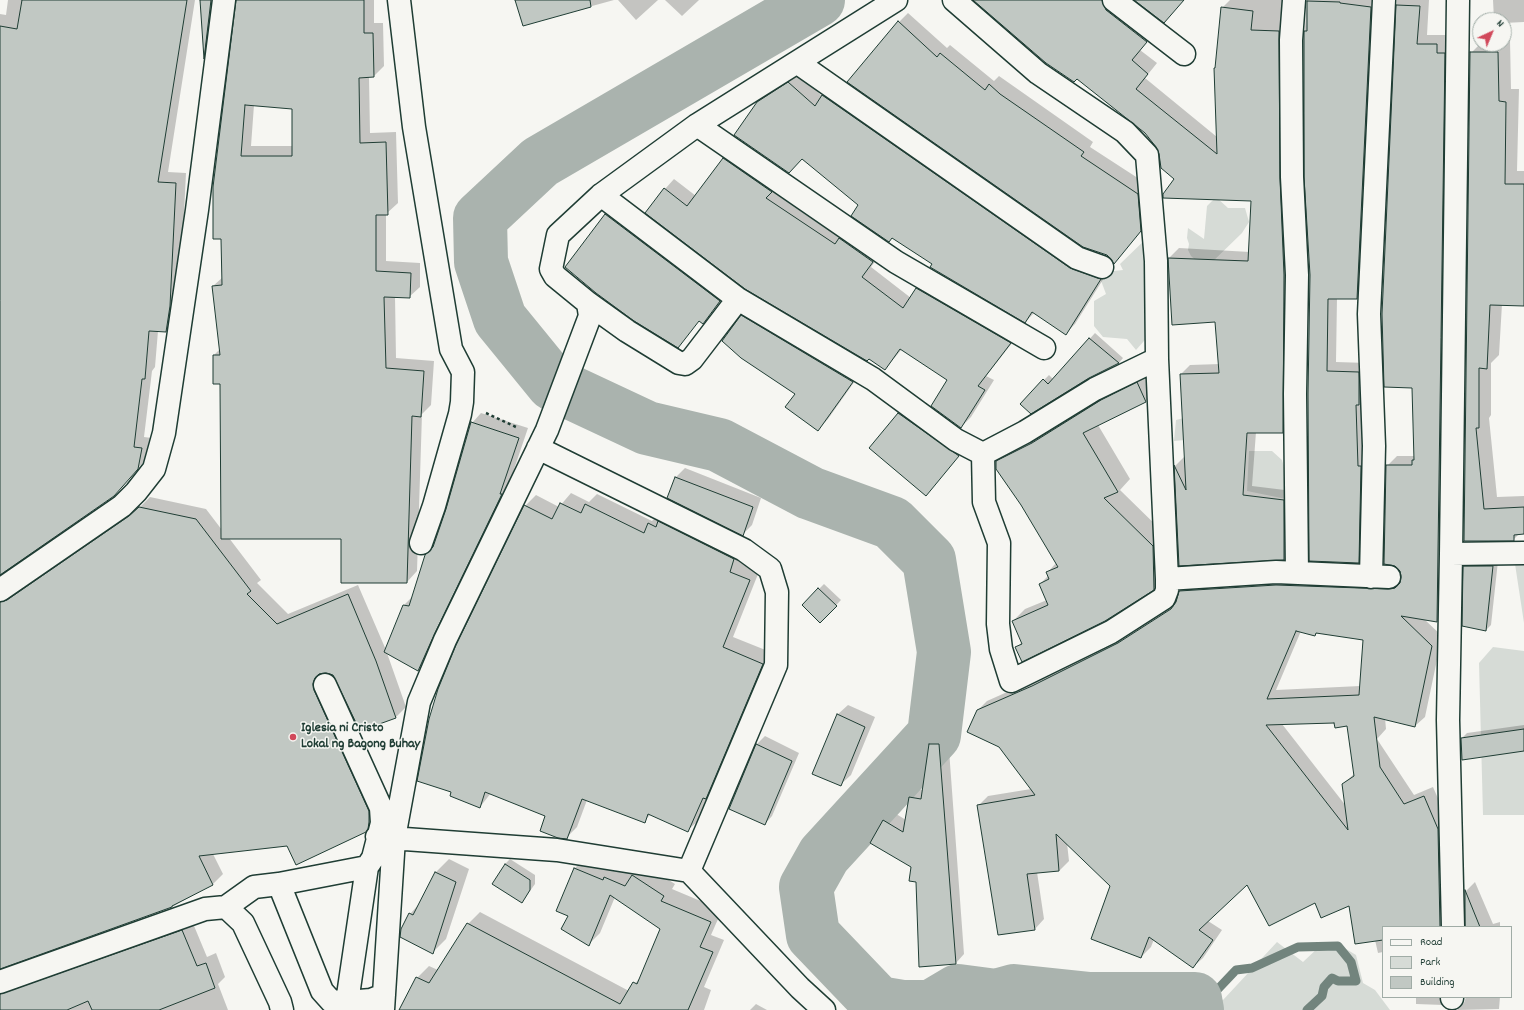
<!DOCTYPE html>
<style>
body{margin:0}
#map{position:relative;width:1524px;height:1010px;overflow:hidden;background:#f6f6f2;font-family:Dekko,sans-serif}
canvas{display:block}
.legend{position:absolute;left:1382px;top:926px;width:130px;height:72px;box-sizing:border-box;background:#f6f6f2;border:1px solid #a0aca6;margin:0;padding:5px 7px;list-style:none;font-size:12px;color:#1f3d34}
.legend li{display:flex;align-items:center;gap:8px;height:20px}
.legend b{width:20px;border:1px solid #a0aca6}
.north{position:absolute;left:1472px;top:12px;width:40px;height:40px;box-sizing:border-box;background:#f6f6f2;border:1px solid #a0aca6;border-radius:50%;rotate:44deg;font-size:11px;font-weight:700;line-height:16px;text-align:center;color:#1f3d34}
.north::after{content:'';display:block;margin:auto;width:14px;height:18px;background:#d1495b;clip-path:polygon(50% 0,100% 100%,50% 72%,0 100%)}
</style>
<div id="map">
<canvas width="1524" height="1010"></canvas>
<ul class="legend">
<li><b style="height:5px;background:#f6f6f2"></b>Road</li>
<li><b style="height:11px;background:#d6dbd6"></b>Park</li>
<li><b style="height:11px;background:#c1c8c3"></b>Building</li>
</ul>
<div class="north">N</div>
</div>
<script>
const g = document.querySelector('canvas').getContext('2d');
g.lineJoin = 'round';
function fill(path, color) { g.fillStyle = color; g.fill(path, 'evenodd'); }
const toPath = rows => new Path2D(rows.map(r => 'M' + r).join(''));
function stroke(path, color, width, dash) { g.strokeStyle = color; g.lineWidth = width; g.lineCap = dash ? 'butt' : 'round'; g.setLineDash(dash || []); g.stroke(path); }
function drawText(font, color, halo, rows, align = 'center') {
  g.font = font + ' Dekko,sans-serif'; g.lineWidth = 3; g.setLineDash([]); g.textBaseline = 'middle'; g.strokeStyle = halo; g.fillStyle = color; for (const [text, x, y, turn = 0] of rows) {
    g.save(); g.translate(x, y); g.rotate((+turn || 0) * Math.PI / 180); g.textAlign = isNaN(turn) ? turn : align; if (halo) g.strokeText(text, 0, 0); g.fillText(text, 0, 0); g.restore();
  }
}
const green = toPath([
 [1216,197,1228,208,1245,208,1249,222,1242,233,1205,269,1191,256,1188,250,1189,244,1187,238,1188,228,1204,239,1207,206],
 [1150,235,1167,315,1136,350,1127,339,1103,337,1094,326,1094,301,1106,294,1100,278,1110,267,1114,271,1123,270,1120,264],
 [1188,417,1217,437,1174,441,1176,420],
 [1249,451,1272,451,1282,460,1287,478,1286,499,1247,491],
 [1524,562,1524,623,1515,564],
 [1493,647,1524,651,1524,815,1483,815,1479,663],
 [1277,942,1303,962,1320,946,1341,946,1356,955,1363,983,1375,990,1390,1010,1197,1010,1198,994,1211,994,1223,1000]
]);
const shadow = toPath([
 [8,0,195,0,168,172,186,173,180,295,176,321,166,331,158,331,155,367,152,371,144,437,152,438,148,457,113,496,0,574,0,14,6,15],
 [201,0,220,0,214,48,205,57],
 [237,0,374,0,374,23,383,23,384,66,374,76,369,77,370,133,396,132,398,203,386,214,386,261,420,263,420,287,409,297,395,296,396,358,434,361,431,405,422,414,417,571,407,582,342,538,229,538,261,580,257,583,288,614,358,585,386,650,404,605,413,596,434,547,447,510,472,423,481,413,528,428,509,484,428,660,418,670,387,653,406,707,396,717,360,729,333,674,326,672,322,673,376,820,365,831,287,845,213,854,223,874,213,884,172,907,0,968,0,587,18,590,141,506,150,497,206,509,222,530,221,383,214,355,220,349,213,286,223,277],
 [254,105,293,108,293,146,251,146],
 [517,0,614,0,523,25],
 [618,0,658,0,636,20],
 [665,0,699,0,682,16],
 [979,0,1116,0,1156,31,1140,50,1157,63,1145,78,1217,137,1222,8,1230,0,1290,0,1292,422,1283,432,1256,432,1252,486,1293,491,1294,549,1284,559,1180,565,1175,466,1185,456,1181,374,1190,365,1220,364,1216,321,1173,324,1169,258,1179,248,1250,252,1252,200,1175,179,1157,146,1133,121],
 [1307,0,1380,0,1366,289,1357,298,1337,298,1336,362,1368,363,1368,552,1358,562,1310,275,1304,40],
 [1397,0,1429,0,1427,35,1446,35,1447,611,1437,621,1424,619,1442,636,1425,717,1415,726,1385,718,1386,729,1377,739,1414,795,1433,787,1447,819,1455,927,1383,927,1383,952,1378,953,1375,940,1350,905,1315,901,1247,883,1208,921,1222,930,1203,958,1193,967,1154,939,1151,947,1141,957,1111,886,1067,843,1069,861,1059,871,1037,872,1044,919,1035,929,979,805,988,796,1031,789,977,711,987,701,1043,676,1128,633,1177,602,1180,591,1190,581,1402,580,1387,466,1397,456,1415,456,1413,387,1383,314],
 [1301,631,1315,635,1318,632,1364,639,1360,686,1276,690],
 [1335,722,1348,725,1355,773,1343,784,1346,806,1282,724],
 [1493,0,1524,0,1524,22,1504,23,1504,20,1494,20],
 [908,13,947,48,950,45,994,81,999,76,1093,142,1090,147,1147,184,1150,220,1114,263,899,22],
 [1504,40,1510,40,1511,89,1519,89,1517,171,1524,171,1524,305,1502,304,1499,355,1491,363,1491,415,1489,418,1497,497,1524,496,1524,533,1519,534,1513,540,1465,540,1471,53,1480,44,1504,44],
 [798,74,823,97,832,87,1109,270,1075,324,1066,333,1035,312,1025,322,933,264,859,205,758,103,768,93],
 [733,149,882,252,871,267,911,298,927,279,1020,333,986,376,994,380,971,417,961,427,948,380,902,349,885,369,665,189,674,179,696,196,724,159],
 [611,210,725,296,703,323,700,320,566,267],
 [752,306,862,371,828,419,818,430,796,393,742,316],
 [1095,333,1123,358,1119,363,1088,377,1031,412,1044,380,1049,375,1053,379],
 [1149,371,1158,389,1146,401,1098,425,1130,479,1120,490,1165,534,1165,577,1153,589,1016,648,1022,642,1013,621,1025,609,1047,600,1040,584,1048,576,1047,573,1056,563,997,462,1009,450,1114,388],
 [909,403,968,445,926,494,898,413],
 [685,468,761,498,752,525,743,534,668,497,676,477],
 [571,493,589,502,597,494,652,521,660,513,745,548,740,561,760,569,733,637,773,653,699,820,688,830,651,814,644,821,587,800,577,827,566,838,546,816,491,793,480,807,525,506,536,495,559,507],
 [1498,561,1491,625,1486,630,1464,567,1469,562],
 [824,584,841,600,820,622,803,605],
 [848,705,875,717,851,775,840,785,837,715],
 [1524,725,1524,750,1462,738,1467,733],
 [765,736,799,753,772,816,765,824,730,809,757,744],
 [939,736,948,736,964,954,956,963,917,882,912,867,884,821,893,812,906,820,910,798,918,789,923,790,930,744],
 [587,856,644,864,675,884,672,889,722,910,711,935,724,940,704,987,711,990,704,1010,400,1010,417,978,429,966,438,970,468,924,480,912,629,991,642,975,661,928,615,897,600,933,588,945,569,916,575,868],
 [449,859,469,869,446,939,432,953,402,930,410,914,420,903,436,872],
 [510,859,535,875,535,884,522,902,505,864],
 [1475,882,1493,924,1500,922,1500,927,1465,927,1466,891],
 [192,921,207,957,216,953,225,977,218,984,228,1010,0,1010,0,990],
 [1416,997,1451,997,1443,1005,1416,1004],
 [1466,997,1500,997,1499,1009,1457,1010,1464,1003],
 [756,1004,767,1010,750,1010]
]);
const stream = toPath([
 [1195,999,1217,990,1236,970,1252,968,1298,947,1338,946,1351,962,1356,981,1338,981,1332,978,1324,987,1322,996,1307,1010]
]);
const river = toPath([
 [818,0,540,162,480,218,481,262,500,319,553,384,647,428,719,445,810,493,892,523,929,560,944,652,934,735,824,855,806,887,813,935,878,1003,902,1007,931,1007,958,991,996,996,1014,991,1090,999,1195,999,1197,1010]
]);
const building = toPath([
 [22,0,187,0,158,182,176,183,170,306,166,332,149,331,145,379,142,379,134,447,142,448,138,469,114,496,0,575,0,26,17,29,22,0],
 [200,0,211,0,204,59,200,0],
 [236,0,364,0,364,33,373,33,374,77,359,78,360,143,386,142,388,215,376,215,376,271,411,273,410,298,384,297,386,368,424,371,421,417,412,416,407,583,341,583,341,539,221,539,220,384,213,384,213,355,220,355,212,286,222,285,221,239,213,239,213,187,236,0],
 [245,105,292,109,292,156,241,156,245,105],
 [515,0,590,0,591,7,523,26,515,0],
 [973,0,1102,0,1106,10,1147,42,1132,60,1148,74,1136,89,1217,154,1214,68,1215,68,1221,7,1253,11,1251,30,1279,31,1280,178,1284,275,1283,433,1247,433,1243,495,1284,500,1284,560,1179,566,1174,465,1186,490,1180,374,1219,373,1215,322,1172,325,1168,258,1248,261,1251,201,1163,198,1163,194,1174,179,1161,168,1159,154,1156,147,1145,133,1077,79,1074,82,1046,63,973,0],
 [1134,0,1184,0,1164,23,1134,0],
 [1307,1,1340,2,1340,3,1371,7,1357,299,1328,299,1327,371,1359,372,1359,405,1356,405,1358,466,1361,466,1359,563,1309,561,1308,394,1310,275,1304,177,1304,31,1307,31,1307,1],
 [1396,5,1420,6,1417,44,1437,44,1437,53,1445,53,1437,622,1401,616,1432,646,1415,727,1374,717,1380,767,1404,804,1424,796,1438,829,1440,927,1383,927,1383,940,1355,944,1349,906,1321,918,1315,903,1269,926,1247,885,1199,930,1213,940,1193,968,1149,937,1141,958,1091,939,1110,886,1056,834,1059,871,1027,874,1035,930,998,935,977,805,1035,795,999,747,967,732,977,710,1032,686,1118,643,1171,609,1176,602,1179,591,1276,585,1388,589,1395,588,1400,583,1401,577,1400,571,1395,566,1384,564,1386,465,1412,465,1412,460,1414,460,1412,388,1384,387,1382,314,1396,5],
 [1296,631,1315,636,1316,633,1363,640,1359,695,1267,699,1296,631],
 [1334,723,1335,728,1347,726,1354,776,1342,784,1348,830,1266,725,1334,723],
 [898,21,937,57,940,53,985,90,989,84,1000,94,1084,152,1081,156,1138,194,1141,231,1114,264,1111,259,1107,255,1083,247,847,82,898,21],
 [1470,52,1498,52,1499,101,1506,102,1505,184,1524,184,1524,306,1490,305,1487,369,1479,368,1479,428,1476,428,1484,509,1524,507,1524,534,1514,535,1514,541,1464,541,1470,52],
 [788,82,815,106,822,95,1070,268,1101,279,1066,335,1032,312,1025,323,930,267,932,264,892,238,889,242,851,216,858,205,802,159,789,173,734,135,757,102,788,82],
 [723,158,772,192,766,198,835,244,839,238,873,262,862,277,903,308,916,288,1011,343,978,386,985,390,961,428,931,406,947,380,900,349,885,370,869,359,867,361,745,289,645,213,664,188,687,206,723,158],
 [605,214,720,301,703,324,699,321,678,348,634,321,596,293,565,267,605,214],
 [741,315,853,382,818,431,785,407,795,394,741,358,722,341,741,315],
 [1089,338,1119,363,1089,378,1031,414,1020,404,1043,379,1048,384,1089,338],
 [1137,382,1146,402,1083,433,1118,492,1104,498,1153,546,1154,590,1105,621,1022,662,1015,647,1022,644,1012,621,1048,605,1039,584,1049,579,1046,572,1058,567,1021,505,996,469,996,461,1032,443,1101,400,1137,382],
 [898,413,959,456,926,496,869,448,898,413],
 [471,422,519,438,500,494,502,494,434,635,418,671,384,652,403,605,409,606,425,555,433,547,446,509,471,422],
 [675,477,753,507,743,536,667,498,675,477],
 [560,503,581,513,585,504,644,533,648,523,656,527,658,521,734,559,730,572,750,580,723,647,763,664,706,799,703,798,688,832,648,814,645,823,582,799,567,839,558,838,540,831,545,816,485,792,480,808,450,796,451,792,417,781,429,719,438,689,456,645,524,505,552,519,560,503],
 [139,507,196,519,251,591,247,594,277,624,348,594,376,661,396,718,360,731,333,675,326,673,319,674,315,678,313,684,314,690,369,811,369,822,368,829,366,832,296,865,287,846,199,856,213,885,172,906,172,907,0,969,0,602,7,600,129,516,139,507],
 [1463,566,1493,566,1486,631,1462,626,1463,566],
 [818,588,837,606,820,623,802,605,818,588],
 [837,714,865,727,841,786,812,774,837,714],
 [1524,729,1524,751,1462,760,1461,738,1524,729],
 [756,744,792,761,765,825,729,809,756,744],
 [929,744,939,744,956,964,919,967,916,882,909,881,911,867,870,843,883,820,903,832,909,797,921,799,929,744],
 [505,864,530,880,530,890,522,903,492,884,505,864],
 [574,868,603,880,604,877,625,886,632,875,664,896,661,901,711,922,700,947,713,952,688,1010,399,1010,416,977,429,983,467,923,620,1004,633,982,637,984,660,929,610,895,589,946,561,929,568,916,556,911,574,868],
 [435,872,456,882,433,954,400,937,401,929,409,913,413,915,435,872],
 [1465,890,1480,927,1465,927,1465,890],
 [182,930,197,966,206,963,215,988,159,1010,92,1010,88,1001,67,1010,0,1010,0,994,182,930]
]);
const path = toPath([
 [486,413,518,428]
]);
const minor = toPath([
 [399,0,414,127,451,349,463,372,462,402,460,414,434,506,421,543],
 [954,0,1038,73,1125,132,1147,155,1156,261,1157,359,1167,579,1276,572,1389,577],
 [1114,0,1184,54],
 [1294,0,1291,40,1292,177,1297,275,1295,394,1297,573],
 [798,63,1077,258,1102,267],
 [697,125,896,262,1044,348],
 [601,195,738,299,873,379,956,440,983,454,1025,432,1095,389,1157,359],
 [588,303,627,331,679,363,685,364,692,359,738,299],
 [538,448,744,550,770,569,777,592,776,665,689,871],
 [983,454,984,502,999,543,998,624,1001,649,1011,681,1111,632,1164,598,1167,590,1167,579],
 [1451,554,1458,0],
 [1371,577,1374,446,1369,314,1384,0],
 [0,590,122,506,136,492,154,469,164,433,197,210,224,0],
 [377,837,557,850,689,871,800,988,824,1010],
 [279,884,367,867,373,858,382,823,381,808,325,685],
 [226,907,243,923,280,1002,282,1010],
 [1453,927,1448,720,1451,554,1524,553],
 [0,982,205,909,226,907,254,887,279,884,322,991,331,1001,347,1002,367,867],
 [1452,998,1452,997],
 [347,1002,371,1000,384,995],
 [383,1010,394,838,419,702,445,640,547,430,590,316,588,303,555,276,551,269,558,235,601,195,697,125,896,0]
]);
const markers = [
 [293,737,4,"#d1495b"]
];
const poiNames = [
 ["Iglesia ni Cristo",301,729],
 ["Lokal ng Bagong Buhay",301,745]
];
fill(green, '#d6dbd6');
fill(shadow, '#0003');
stroke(stream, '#72847d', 9);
stroke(river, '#aab3ae', 54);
fill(building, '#c1c8c3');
stroke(building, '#1f3d34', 1);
stroke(minor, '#1f3d34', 25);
stroke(path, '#1f3d34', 2.5, [3, 3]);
stroke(minor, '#f6f6f2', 22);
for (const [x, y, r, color] of markers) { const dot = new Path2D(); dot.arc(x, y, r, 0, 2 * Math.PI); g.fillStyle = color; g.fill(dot); stroke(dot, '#f6f6f2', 1.5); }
drawText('bold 14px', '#1f3d34', '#f6f6f2', poiNames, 'left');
</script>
